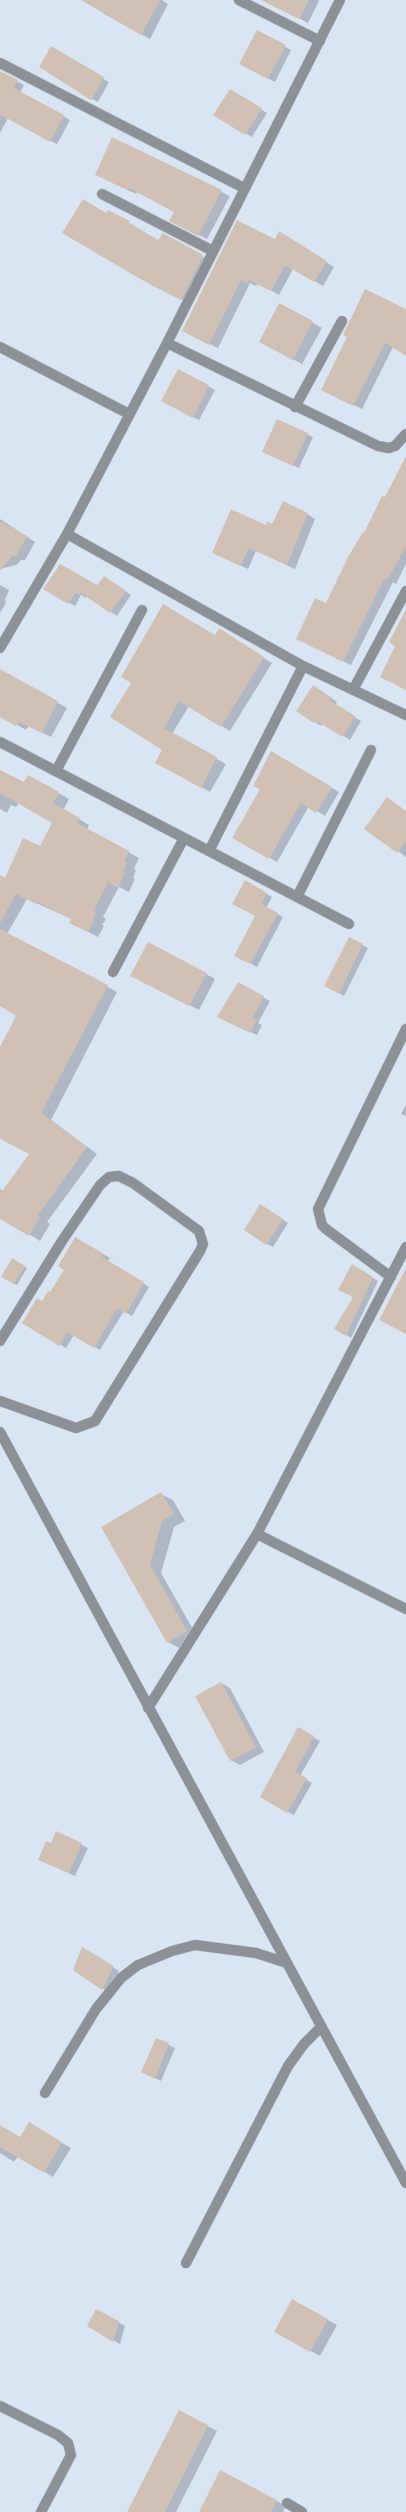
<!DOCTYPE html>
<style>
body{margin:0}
canvas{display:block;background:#dae5f4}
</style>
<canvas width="406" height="2512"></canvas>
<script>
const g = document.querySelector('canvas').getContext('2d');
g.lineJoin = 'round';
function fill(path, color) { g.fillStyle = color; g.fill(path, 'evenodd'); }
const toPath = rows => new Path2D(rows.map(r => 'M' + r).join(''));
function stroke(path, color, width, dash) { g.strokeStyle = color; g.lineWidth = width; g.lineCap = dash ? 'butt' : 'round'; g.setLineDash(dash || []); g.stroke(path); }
const shadow = toPath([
 [85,0,162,0,168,4,150,39,106,15],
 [264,0,318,0,319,1,308,23],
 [257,31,291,50,275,82,240,63],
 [51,48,109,82,98,102,92,99],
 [0,72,24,85,20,93,70,120,57,144,8,118,0,133],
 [230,90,267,113,252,137,215,115],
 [112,139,230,196,207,239,179,225,175,212,137,192,136,194,104,179],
 [109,211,159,241,163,234,210,261,189,303,150,284,107,215],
 [288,237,334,267,323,286,293,269,279,295,258,283,256,286,250,283,218,348,191,335,276,240],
 [280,305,322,328,302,364,269,347],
 [406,310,406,355,393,347,362,409,331,394],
 [178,370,215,390,199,420,169,404],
 [307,434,313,437,299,468,270,455],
 [406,465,406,564,396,584,393,582,351,665,306,643],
 [307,514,315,519,295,569,256,551,248,569,219,555,273,525],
 [0,519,35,542,25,560,21,560,16,565,0,569],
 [111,581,131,595,117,616,88,596,86,598,81,595,75,606,44,589,97,587],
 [0,585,9,590,5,600,6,603,0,613],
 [228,635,272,663,230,731,189,706,172,734,226,764,210,792,156,762,163,749,112,717,215,636],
 [0,670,67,708,51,737,29,726,26,730,0,715],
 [320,690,337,702,335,705,361,721,350,740,323,723,321,726,298,710],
 [271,753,339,792,325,816,309,806,277,862,234,837,261,789],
 [0,771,25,784,29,776,69,799,63,810,89,825,87,830,139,858,134,869,136,870,133,878,135,879,129,892,119,887,103,917,106,919,102,925,104,926,98,937,81,928,72,919,27,899,7,934,117,992,51,1120,97,1154,47,1222,50,1224,40,1241,0,1216,0,1189,4,1192,30,1154,0,1138,0,1049,18,1015,0,1005,0,877,5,880,40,848,54,823,19,803,16,807,11,805,7,813,0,809],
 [406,811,406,857,366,828],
 [246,882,272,897,266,908,283,917,257,967,236,955,257,916],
 [350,938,368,948,344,996,326,985],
 [206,974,215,979,199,1010,141,980],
 [239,984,270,1001,258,1023,262,1025,257,1035,225,1020],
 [406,1105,406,1116,401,1114],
 [267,1209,288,1223,273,1247,267,1244],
 [76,1238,110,1258,107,1262,149,1287,132,1316,124,1311,100,1350,74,1335,66,1348,24,1323,51,1294,65,1269],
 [13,1260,27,1268,17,1285,3,1277],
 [353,1266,378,1281,351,1338,336,1328,355,1297],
 [161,1494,173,1500,185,1521,174,1527,161,1573,198,1638,179,1648,168,1642,103,1527],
 [221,1683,230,1688,264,1752,240,1765,231,1760],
 [299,1729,320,1741,300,1776,312,1783,294,1815,261,1797],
 [57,1833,88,1848,75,1876,46,1863],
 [83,1949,119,1971,109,1992,75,1970],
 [157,2039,175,2048,161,2081,149,2075],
 [29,2124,71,2148,53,2177,18,2156,14,2162,0,2153,0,2127,20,2139],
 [292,2301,337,2325,320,2356,276,2332],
 [97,2311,125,2326,120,2344,89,2326],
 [180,2412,217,2431,176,2512,128,2512],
 [221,2472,286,2506,283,2512,202,2512]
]);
const building = toPath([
 [81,0,160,0,141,35],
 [261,0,309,0,299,19],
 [257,30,286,45,268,79,239,64],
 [51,46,104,77,91,100,39,67],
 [0,71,18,80,14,88,64,115,50,142,1,115,0,117],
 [230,89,262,108,245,135,213,115],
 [112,137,222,190,198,236,169,221,174,212,129,188,128,190,95,175],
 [83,199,106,213,108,210,130,221,129,223,158,240,163,233,203,255,181,300,142,280,62,233],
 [237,220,275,239,279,231,327,261,314,282,285,265,271,291,249,280,247,283,241,280,209,345,182,331],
 [365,289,406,309,406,356,385,343,353,406,321,390,347,337,343,335],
 [279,303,313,321,293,360,259,342],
 [178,369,209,385,193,418,161,401],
 [277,419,308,433,293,466,262,452],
 [406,456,406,547,387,580,384,579,343,662,296,639,315,598,326,603,348,557,363,532,364,533,382,496,385,497],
 [283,501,308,513,287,565,249,548,240,566,212,553,231,509,266,525,267,521,272,524],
 [0,521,27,536,16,556,12,556,0,571],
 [60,564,97,585,104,576,126,591,110,613,81,593,80,595,75,593,68,604,43,589],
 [163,604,215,635,219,628,264,657,221,727,179,701,164,728,217,757,201,788,155,763,162,750,110,717,131,683,121,677],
 [406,609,406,690,380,677,395,646,389,642],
 [0,669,58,701,42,733,19,722,16,726,0,717],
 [313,685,332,698,330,700,355,716,343,737,316,721,314,723,296,711],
 [271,751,332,787,316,813,301,803,269,859,232,838,260,789,253,786],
 [0,770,24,782,28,775,59,792,53,803,80,818,77,823,129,851,124,862,127,863,123,871,125,872,118,888,108,882,94,910,96,912,93,918,94,919,88,932,69,923,71,919,37,902,36,904,16,894,0,923,0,875,5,878,23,838,40,846,52,823,0,793],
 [387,797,406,811,406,841,397,853,364,829],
 [245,880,267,893,261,904,278,913,250,964,234,956,255,916,232,904],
 [0,929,108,985,41,1113,87,1147,38,1215,40,1217,29,1236,0,1219,0,1194,29,1154,0,1139,0,1047,16,1016,0,1006],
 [349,937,363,944,339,994,324,986],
 [148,942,207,973,189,1006,130,976],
 [238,982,264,996,253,1018,257,1020,250,1033,217,1017],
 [260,1204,283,1219,266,1245,244,1230],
 [75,1237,104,1254,102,1257,144,1282,126,1314,117,1308,94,1348,67,1332,59,1346,22,1323,37,1298,42,1301,48,1291,50,1292,64,1270,58,1266],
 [12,1258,25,1266,14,1284,1,1277],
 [352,1264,373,1277,346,1336,334,1329,353,1297,338,1290],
 [406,1268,406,1334,379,1320],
 [161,1492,174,1514,162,1521,150,1565,187,1631,167,1643,101,1527],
 [221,1682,256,1747,230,1761,195,1696],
 [298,1727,314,1736,295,1772,307,1778,287,1813,260,1797],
 [56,1831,82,1843,69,1873,38,1860,46,1841,51,1843],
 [82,1947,114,1966,102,1990,73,1970],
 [156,2038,169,2043,155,2079,141,2072],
 [29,2122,62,2142,44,2173,0,2147,0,2125,20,2137],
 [292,2299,328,2319,310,2352,274,2332],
 [96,2309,119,2321,113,2342,87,2326],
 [179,2410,208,2425,165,2512,127,2512],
 [220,2470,277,2500,271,2512,199,2512]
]);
const minor = toPath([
 [239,0,320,41],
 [0,63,244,188],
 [102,194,213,251],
 [167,343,378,446,389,448,395,446,406,434],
 [0,347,129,414],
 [295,407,342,321],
 [67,534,303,666,406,715],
 [0,648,67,534,167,343,340,0],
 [353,690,406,591],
 [0,742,349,924],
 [56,771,142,610],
 [209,851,303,666],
 [297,897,371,750],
 [113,972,184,838],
 [391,1277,326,1229,322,1225,318,1209,406,1029],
 [0,1341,62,1241,100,1185,109,1177,119,1176,133,1183,199,1231,203,1244,200,1251,95,1421,76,1428,0,1401],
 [0,1432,406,2183],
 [257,1534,406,1609],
 [148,1708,257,1534,406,1247],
 [45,2093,96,2009,121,1978,138,1965,172,1951,195,1945,256,1953,287,1963],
 [186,2263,288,2066,304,2044,321,2027],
 [0,2406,58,2435,68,2443,71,2455,41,2512],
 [287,2503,302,2512]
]);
fill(shadow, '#0003');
fill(building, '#d1c1b5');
stroke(minor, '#b9c2cf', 11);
stroke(minor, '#8c9197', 10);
</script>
